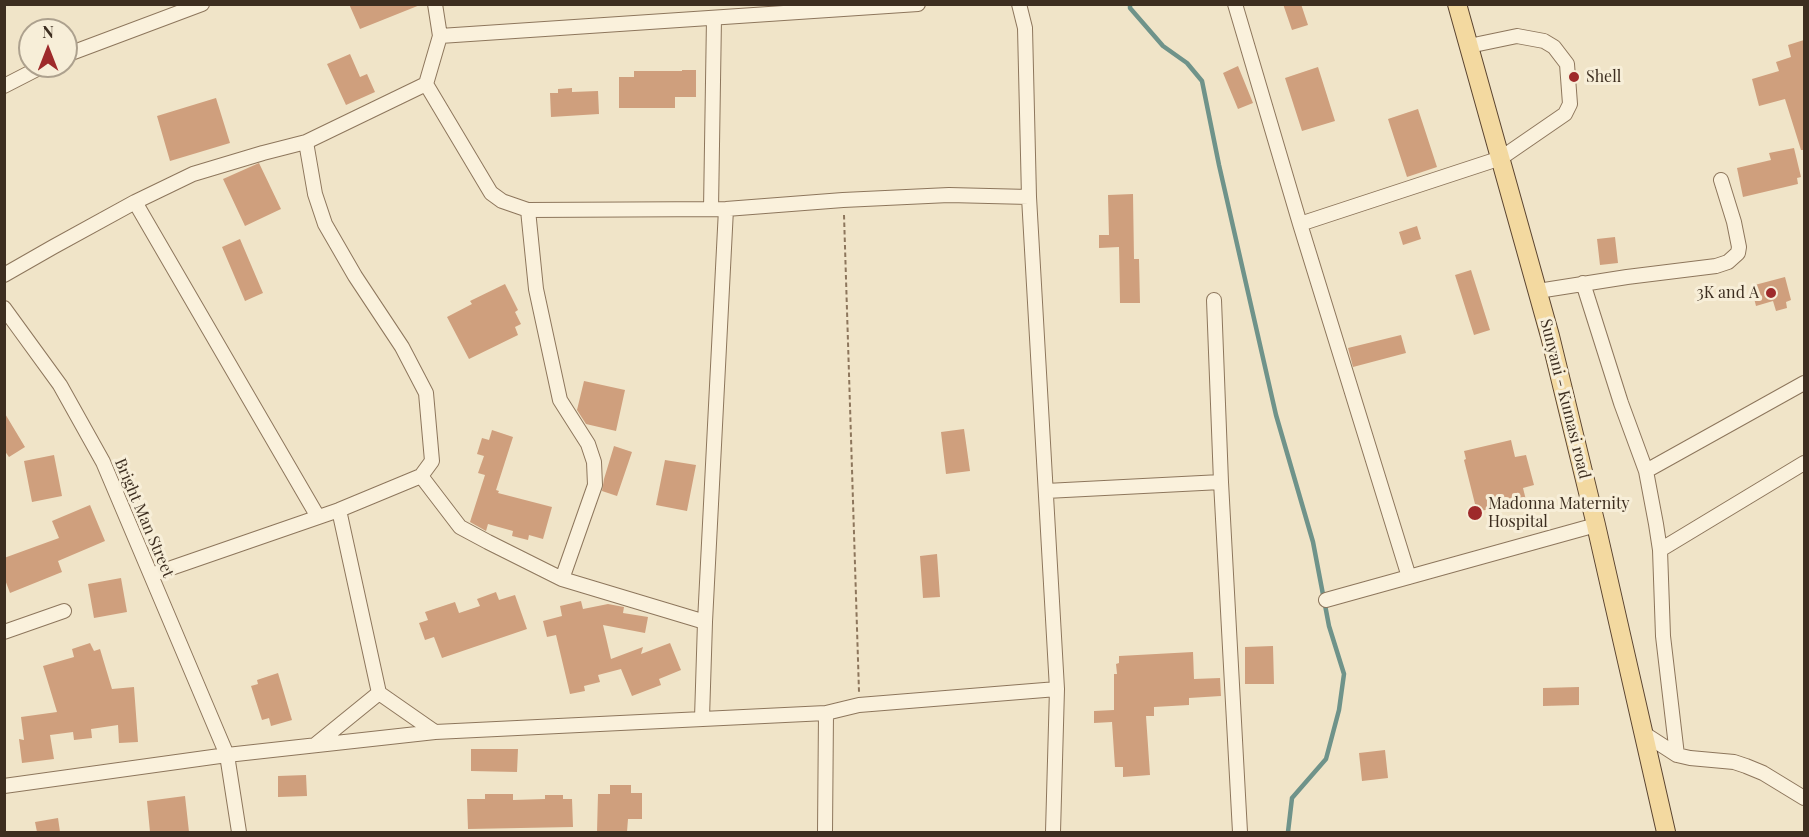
<!DOCTYPE html>
<style>
body{margin:0}
#map{position:relative;width:1809px;height:837px;overflow:hidden;background:#f0e4c8;font-family:"Playfair Display",serif}
canvas{display:block}
.frame{position:absolute;inset:0;border:6px solid #3d2e20;pointer-events:none}
.north{position:absolute;left:18px;top:18px;width:60px;height:60px;box-sizing:border-box;background:#f7eed8;border:2px solid #ada18e;border-radius:50%;rotate:0deg;font-size:16px;font-weight:700;line-height:24px;text-align:center;color:#3d2e20}
.north::after{content:'';display:block;margin:auto;width:21px;height:27px;background:#9e2a2b;clip-path:polygon(50% 0,100% 100%,50% 72%,0 100%)}
</style>
<div id="map">
<canvas width="1809" height="837"></canvas>
<div class="frame"></div>
<div class="north">N</div>
</div>
<script>
const g = document.querySelector('canvas').getContext('2d');
g.lineJoin = 'round';
const toPath = rows => new Path2D(rows.map(r => 'M' + r).join(''));
function stroke(path, color, width, dash) { g.strokeStyle = color; g.lineWidth = width; g.lineCap = dash ? 'butt' : 'round'; g.setLineDash(dash || []); g.stroke(path); }
function fill(path, color) { g.fillStyle = color; g.fill(path, 'evenodd'); }
function drawText(font, color, halo, rows, align = 'center') {
  g.font = font + ' "Playfair Display",serif'; g.lineWidth = 6; g.setLineDash([]); g.textBaseline = 'middle'; g.strokeStyle = halo; g.fillStyle = color; for (const [text, x, y, turn = 0] of rows) {
    g.save(); g.translate(x, y); g.rotate((+turn || 0) * Math.PI / 180); g.textAlign = isNaN(turn) ? turn : align; if (halo) g.strokeText(text, 0, 0); g.fillText(text, 0, 0); g.restore();
  }
}
const stream = toPath([
 [1130,4,1130,8,1163,46,1187,63,1202,81,1219,165,1276,415,1313,542,1329,626,1344,674,1339,710,1326,759,1292,798,1288,832]
]);
const building = toPath([
 [349,4,420,4,420,5,360,29],
 [1283,4,1301,4,1308,25,1292,30],
 [1804,40,1804,150,1801,150,1785,99,1759,106,1752,79,1779,71,1776,62,1791,57,1788,45],
 [350,54,360,77,367,74,375,92,346,105,327,64],
 [1238,66,1253,103,1238,109,1223,73],
 [1318,67,1335,121,1302,131,1285,78],
 [682,70,696,70,696,97,675,97,675,108,619,108,619,77,634,77,634,71,682,71],
 [572,88,572,92,598,91,599,114,551,117,550,93,558,93,558,89],
 [216,98,230,143,170,161,157,116],
 [1418,109,1437,167,1407,177,1388,119],
 [1794,148,1801,177,1797,178,1798,184,1743,197,1737,168,1771,160,1769,153],
 [259,163,281,209,245,226,223,179],
 [1133,194,1134,259,1139,259,1140,303,1120,303,1119,247,1099,248,1099,235,1109,235,1108,195],
 [1417,226,1421,239,1403,245,1399,232],
 [1615,237,1618,263,1600,265,1597,239],
 [240,239,263,293,245,301,222,247],
 [1471,270,1490,330,1474,335,1455,275],
 [1785,277,1791,300,1786,302,1787,308,1776,311,1773,301,1756,306,1751,286],
 [505,284,518,310,515,312,521,324,515,327,518,335,469,359,447,317,472,304,470,301],
 [1401,335,1406,353,1353,367,1348,348],
 [584,381,625,390,616,431,586,424,577,410],
 [4,412,25,447,9,457,4,450],
 [964,429,970,471,946,474,941,432],
 [492,430,513,437,496,490,499,491,498,493,552,507,543,539,529,535,528,540,512,536,513,531,488,524,486,531,470,522,485,475,478,473,484,456,477,454,482,438,489,440],
 [1511,440,1515,457,1526,455,1534,485,1523,488,1526,500,1477,512,1464,460,1466,459,1464,451],
 [614,446,632,452,617,496,602,491,604,479],
 [54,455,62,496,32,502,24,461],
 [665,460,696,465,687,511,656,505],
 [90,505,105,541,58,561,62,572,10,593,4,577,4,558,59,538,52,521],
 [937,554,940,597,923,598,920,556],
 [121,578,127,612,94,618,88,584],
 [496,592,499,600,515,595,527,629,442,658,434,637,425,640,419,623,428,620,425,612,455,602,459,613,480,606,477,599],
 [581,601,583,609,608,604,624,607,623,613,648,617,645,633,603,625,611,659,643,647,641,654,670,643,681,670,659,679,661,685,632,696,621,669,598,675,600,682,584,686,585,691,570,694,556,635,547,637,543,621,562,616,560,606],
 [90,643,94,651,100,649,112,689,134,687,138,742,119,743,118,725,91,729,92,738,74,740,73,732,50,735,54,759,22,763,19,739,24,740,21,717,57,712,43,666,74,657,72,649],
 [1273,646,1274,684,1245,684,1245,647],
 [1193,652,1194,679,1220,678,1221,696,1189,698,1189,705,1154,707,1154,716,1146,716,1150,775,1123,777,1123,767,1115,767,1112,722,1094,723,1094,711,1114,710,1114,674,1117,674,1116,664,1119,663,1119,656],
 [278,673,292,720,271,726,269,718,262,720,251,686,258,684,257,680],
 [1579,687,1579,705,1543,706,1543,688],
 [471,749,518,749,517,772,471,771],
 [1385,750,1388,778,1362,781,1359,753],
 [306,775,307,796,278,797,278,776],
 [610,785,631,785,631,793,642,793,642,819,628,819,627,832,597,832,598,794,610,794],
 [485,794,513,794,513,800,545,799,545,795,563,795,563,799,572,799,573,827,468,829,467,799,485,799],
 [185,796,189,832,150,832,147,801],
 [58,818,60,832,37,832,35,822]
]);
const path = toPath([
 [844,215,859,692]
]);
const minor = toPath([
 [1019,4,1025,28,1029,197,1057,689,1053,832],
 [1235,4,1300,224,1409,577],
 [440,36,918,4],
 [66,55,202,4],
 [426,84,491,193,502,201,528,210,726,209,843,200,949,195,1029,197],
 [4,86,43,66],
 [135,202,318,517],
 [711,209,714,18],
 [528,210,536,289,560,400,588,444,594,462,595,485,562,579],
 [1300,224,1501,158,1565,114,1570,104,1567,64,1554,47,1544,41,1517,36,1469,46],
 [4,275,53,247,135,202,193,174,263,153,306,142,426,84,440,36,435,4],
 [1583,283,1621,403,1646,471,1656,524,1660,550,1663,636,1677,755],
 [1538,291,1627,277,1716,266,1728,262,1738,253,1739,247,1734,222,1721,180],
 [1214,300,1221,482,1240,832],
 [4,308,60,385,103,462,227,755,239,832],
 [1646,471,1804,383],
 [421,476,460,527,488,542,562,579,705,622],
 [1046,491,1221,482],
 [339,510,379,693,435,732],
 [1660,550,1804,463],
 [151,575,339,510,421,476,432,461,426,393,402,347,355,276,325,224,315,194,306,142],
 [1326,600,1596,525],
 [4,632,64,611],
 [702,718,705,622,726,209],
 [1643,733,1677,755,1690,758,1734,762,1746,766,1763,773,1804,798],
 [315,745,379,693],
 [4,786,227,755,435,732,826,713,859,705,1057,689],
 [825,832,826,713]
]);
const major = toPath([
 [1457,4,1550,336,1596,525,1666,832]
]);
const markers = [
 [1574,77,6,"#9e2a2b"],
 [1771,293,6,"#9e2a2b"],
 [1475,513,8,"#9e2a2b"]
];
const poiNames = [
 ["Shell",1586,77],
 ["3K and A",1759,293,"right"],
 ["Madonna Maternity",1488,504],
 ["Hospital",1488,522]
];
const streetNames = [
 ["Sunyani - Kumasi road",1565,399,76],
 ["Bright Man Street",144,518,67]
];
stroke(stream, '#6f938a', 4.5);
fill(building, '#cf9f7d');
stroke(minor, '#8d765c', 16);
stroke(major, '#5b4430', 20);
stroke(path, '#8d765c', 2, [4.5, 3]);
stroke(minor, '#faf1dc', 14);
stroke(major, '#f3d9a0', 18);
for (const [x, y, r, color] of markers) { const dot = new Path2D(); dot.arc(x, y, r, 0, 2 * Math.PI); g.fillStyle = color; g.fill(dot); stroke(dot, '#f7eed8', 2); }
drawText('16px', '#3d2e20', '#f7eed8', poiNames, 'left');
drawText('16px', '#3d2e20', '#f7eed8', streetNames);
</script>
